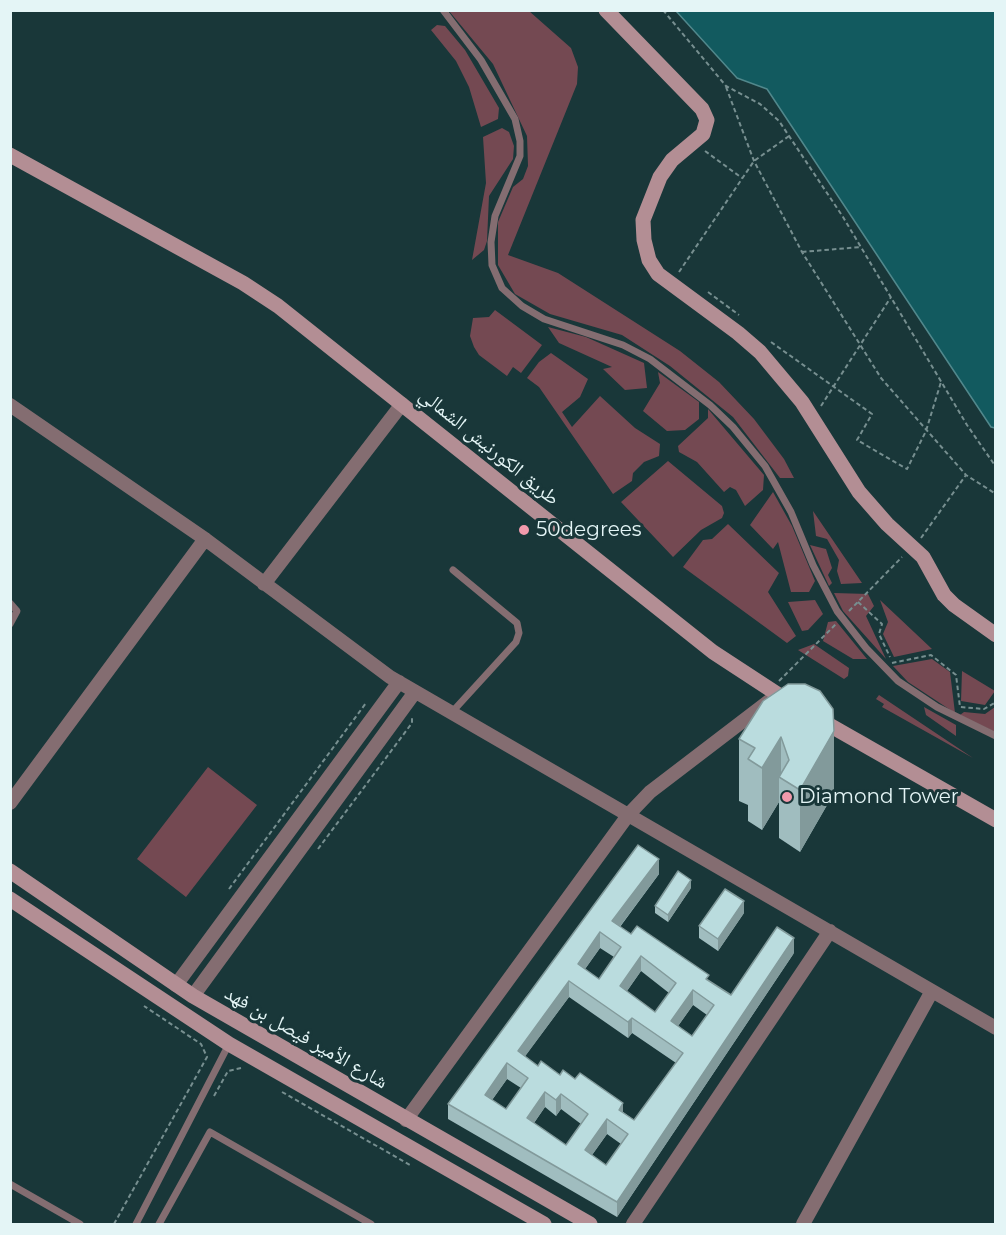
<!DOCTYPE html>
<meta charset="utf-8">
<style>
body{margin:0}
#map{position:relative;width:1006px;height:1235px;overflow:hidden;background:#193739;font-family:Montserrat,sans-serif}
canvas{display:block}
.frame{position:absolute;inset:0;border:12px solid #e4f5f6;pointer-events:none}
</style>
<div id="map">
<canvas width="1006" height="1235"></canvas>
<div class="frame"></div>
</div>
<script>
const g = document.querySelector('canvas').getContext('2d');
g.lineJoin = 'round';
function fill(path, color) { g.fillStyle = color; g.fill(path, 'evenodd'); }
const toPath = rows => new Path2D(rows.map(r => 'M' + r).join(''));
function stroke(path, color, width, dash) { g.strokeStyle = color; g.lineWidth = width; g.lineCap = dash ? 'butt' : 'round'; g.setLineDash(dash || []); g.stroke(path); }
function drawText(font, color, halo, rows, align = 'center') {
  g.font = font + ' Montserrat,"Noto Naskh Arabic",sans-serif'; g.lineWidth = 6; g.setLineDash([]); g.textBaseline = 'middle'; g.strokeStyle = halo; g.fillStyle = color; for (const [text, x, y, turn = 0] of rows) {
    g.save(); g.translate(x, y); g.rotate((+turn || 0) * Math.PI / 180); g.textAlign = isNaN(turn) ? turn : align; if (halo) g.strokeText(text, 0, 0); g.fillText(text, 0, 0); g.restore();
  }
}
const green = toPath([
 [449,11,529,11,571,48,578,67,577,84,508,255,558,273,680,351,719,382,754,419,784,459,794,478,780,478,733,417,670,366,622,335,550,314,515,294,498,265,498,222,513,187,523,179,528,166,527,136,493,64],
 [437,25,445,26,465,50,499,108,498,119,481,127,469,87,456,61,431,30],
 [502,128,509,132,514,146,513,159,489,196,487,241,484,250,472,260,486,183,483,137],
 [495,310,542,345,521,373,513,367,507,376,479,355,474,347,470,336,473,318,489,317],
 [548,327,586,337,644,363,647,388,625,390,603,369,612,367,559,343],
 [551,353,588,379,580,397,562,412,572,427,600,396,635,428,660,444,659,456,644,462,633,473,632,481,613,494,539,387,527,378,539,362],
 [658,372,699,402,699,419,685,430,667,431,643,411,660,383],
 [708,409,764,475,763,490,745,506,736,490,730,487,724,492,697,462,679,452,678,446,708,418],
 [668,461,722,506,724,513,722,518,701,530,673,557,621,502],
 [773,492,792,526,815,581,809,592,791,592,778,542,773,549,750,525],
 [813,511,862,583,841,584,837,571,839,560,827,539,816,536],
 [728,524,779,573,768,592,796,636,787,643,683,567,703,540,712,539],
 [810,545,826,549,832,568,828,575,832,583,829,586],
 [834,593,868,594,874,606,866,616,886,659,843,611],
 [815,600,823,614,808,630,802,631,788,602],
 [880,600,932,649,894,657,883,634,888,622],
 [836,621,867,659,853,659,823,641,828,622],
 [814,644,849,668,848,676,844,679,798,650],
 [932,659,950,672,955,713,908,682,893,666],
 [962,671,995,691,985,705,961,701],
 [879,695,973,758,882,707,884,704,876,699],
 [924,707,956,725,956,736,926,715],
 [995,707,995,732,960,715,964,712,985,714],
 [208,767,257,805,186,897,137,859]
]);
const water = toPath([
 [676,11,995,11,995,428,991,427,767,89,737,78,676,11]
]);
const path = toPath([
 [663,10,726,86,760,104,779,121,843,217,967,425,996,467],
 [726,87,754,161,802,252,881,378,966,475,996,494],
 [705,151,742,178],
 [802,252,861,247],
 [679,272,754,161,789,136],
 [708,292,739,315],
 [771,342,872,414,857,440,907,469,926,431,941,382],
 [821,406,891,297],
 [921,538,966,475],
 [858,602,882,624,879,634,890,657],
 [849,611,902,557],
 [892,663,931,655,956,675,960,707,984,709,996,702],
 [779,681,837,623],
 [318,849,412,723,412,718],
 [229,889,366,703],
 [282,1092,410,1165],
 [214,1096,228,1071,241,1068],
 [114,1224,207,1057,201,1044,144,1006]
]);
const lane = toPath([
 [443,10,481,60,515,119,520,141,520,156,495,216,491,242,492,265,502,288,522,306,544,319,623,345,650,359,710,405,733,427,765,466,791,512,813,565,837,611,866,648,898,681,937,707,996,736],
 [453,570,517,623,519,633,516,642,453,711],
 [10,603,17,611,10,624],
 [10,1184,80,1224],
 [136,1224,229,1044],
 [159,1224,210,1132,371,1224]
]);
const street = toPath([
 [10,405,205,539,390,677,996,1028],
 [264,584,402,404],
 [10,803,205,539],
 [176,985,399,682],
 [193,996,415,692],
 [406,1120,629,814,650,792,773,698],
 [633,1224,830,931],
 [803,1224,932,991]
]);
const secondary = toPath([
 [606,10,702,109,707,120,703,134,672,160,660,177,643,220,644,240,649,260,658,274,738,333,760,352,802,402,859,492,887,524,923,557,944,595,954,605,996,635],
 [10,155,243,283,278,306,713,652,791,703],
 [817,718,996,820],
 [10,871,193,996,590,1224],
 [10,899,229,1044,544,1224]
]);
const wall = toPath([
 [820,691,834,793,800,852,779,838,779,802,762,830,748,821,748,805,739,801,739,739],
 [638,845,659,874,620,927,731,995,794,953,617,1217,448,1119,448,1104],
 [600,948,614,957,599,979,585,969],
 [641,971,669,993,655,1012,627,991],
 [569,997,628,1038,632,1033,676,1063,634,1120,623,1112,560,1075,538,1066,525,1056],
 [693,1005,707,1015,692,1036,678,1026],
 [507,1079,521,1088,506,1109,492,1100],
 [545,1107,556,1116,561,1109,581,1124,566,1145,534,1123],
 [607,1134,621,1144,606,1165,592,1155],
 [691,888,668,922,655,913,655,906],
 [744,913,718,951,699,938,699,926]
]);
const shadedWall = toPath([
 [834,731,834,793,800,852,800,790],
 [781,737,781,778,779,777,779,802,762,830,762,768],
 [659,859,659,874,612,937,612,921],
 [691,880,691,888,668,922,668,915],
 [744,901,744,913,718,951,718,939],
 [600,932,600,948,578,979,578,964],
 [794,938,794,953,617,1217,617,1202],
 [641,956,641,971,620,1001,620,986],
 [569,981,569,997,518,1066,518,1051],
 [693,990,693,1005,671,1036,671,1021],
 [632,1018,632,1033,628,1038,628,1022],
 [507,1063,507,1079,485,1110,485,1095],
 [545,1092,545,1107,527,1133,527,1118],
 [561,1094,561,1109,556,1116,556,1100],
 [623,1103,623,1118,619,1110],
 [607,1119,607,1134,585,1165,585,1150]
]);
const building = toPath([
 [788,684,805,684,820,691,833,709,834,731,800,790,779,777,789,760,781,737,762,768,748,759,755,748,739,739,763,701,788,684],
 [638,845,659,859,612,921,631,934,637,926,709,975,706,979,731,995,777,927,794,938,617,1202,448,1104,638,845],
 [600,932,621,947,599,979,578,964,600,932],
 [641,956,676,983,655,1012,620,986,641,956],
 [569,981,628,1022,632,1018,683,1053,634,1120,619,1110,623,1103,580,1073,575,1079,563,1070,560,1075,541,1061,538,1066,518,1051,569,981],
 [693,990,714,1005,692,1036,671,1021,693,990],
 [507,1063,528,1078,506,1109,485,1095,507,1063],
 [545,1092,556,1100,561,1094,588,1114,566,1145,527,1118,545,1092],
 [607,1119,628,1134,606,1165,585,1150,607,1119],
 [678,871,691,880,668,915,655,906,678,871],
 [725,889,744,901,718,939,699,926,725,889]
]);
const markers = [
 [524,530,6,"#f29aac"],
 [787,797,6,"#f29aac"]
];
const streetNames = [
 ["طريق الكورنيش الشمالي",489,447,39],
 ["شارع الأمير فيصل بن فهد",306,1038,30]
];
const poiNames = [
 ["50degrees",536,530],
 ["Diamond Tower",799,797]
];
fill(green, '#744952');
fill(water, '#125a5f');
stroke(water, '#51888c', 1.5);
stroke(path, '#778f90', 2, [4.5, 3]);
stroke(lane, '#846d71', 7);
stroke(street, '#846d71', 14);
stroke(secondary, '#b38e94', 15);
fill(wall, '#a0bdbf');
fill(shadedWall, '#829a9b');
fill(building, '#badcde');
stroke(building, '#829a9b', 1.5);
for (const [x, y, r, color] of markers) { const dot = new Path2D(); dot.arc(x, y, r, 0, 2 * Math.PI); g.fillStyle = color; g.fill(dot); stroke(dot, '#193739', 2); }
drawText('20px', '#e4f5f6', '#193739', streetNames);
drawText('20px', '#e4f5f6', '#193739', poiNames, 'left');
</script>
